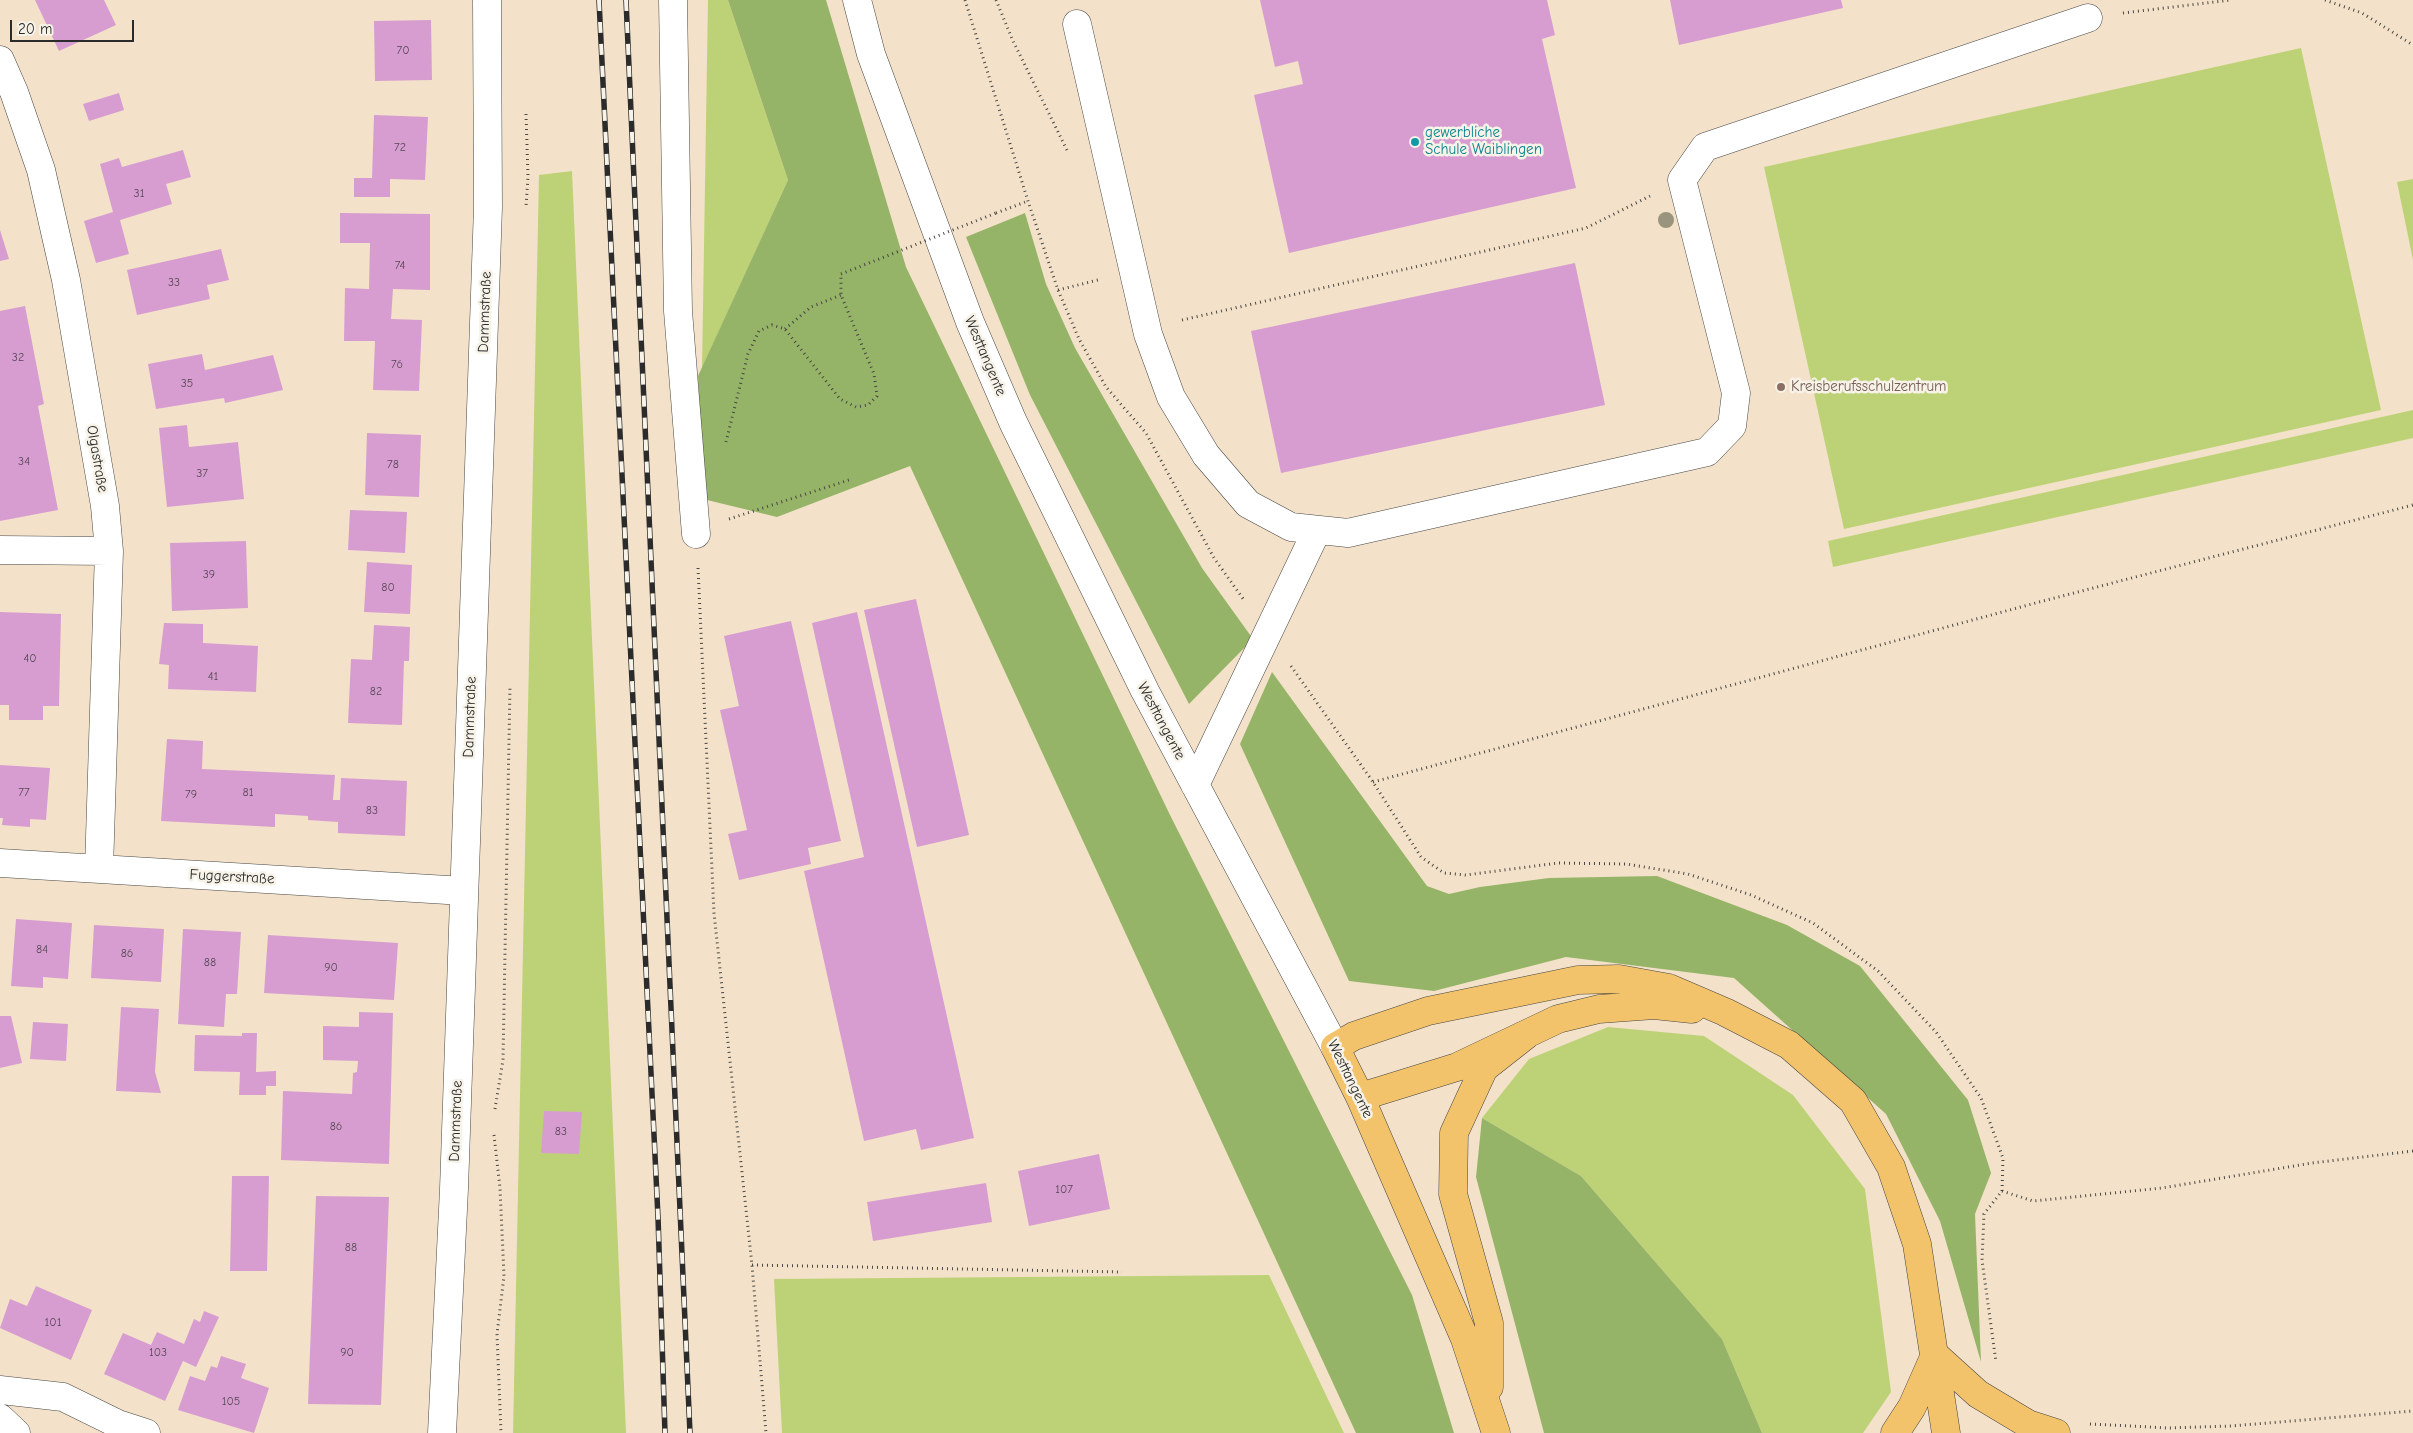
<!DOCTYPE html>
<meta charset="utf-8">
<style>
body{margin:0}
#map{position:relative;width:2413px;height:1433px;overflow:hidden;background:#f3e2c9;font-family:"Comic Neue",sans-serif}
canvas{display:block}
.scale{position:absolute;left:10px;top:20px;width:124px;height:22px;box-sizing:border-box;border:2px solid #2b2b2b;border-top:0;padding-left:6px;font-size:15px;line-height:18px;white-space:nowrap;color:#2b2b2b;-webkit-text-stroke:4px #f7f3e8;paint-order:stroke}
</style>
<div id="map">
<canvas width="2413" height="1433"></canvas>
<div class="scale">20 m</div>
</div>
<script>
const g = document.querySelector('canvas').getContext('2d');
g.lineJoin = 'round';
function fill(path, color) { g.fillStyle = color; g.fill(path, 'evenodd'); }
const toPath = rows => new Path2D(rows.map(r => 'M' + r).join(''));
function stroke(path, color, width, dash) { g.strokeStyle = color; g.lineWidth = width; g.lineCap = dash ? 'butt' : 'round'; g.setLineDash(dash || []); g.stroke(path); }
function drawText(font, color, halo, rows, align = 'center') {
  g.font = font + ' "Comic Neue",sans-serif'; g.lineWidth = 5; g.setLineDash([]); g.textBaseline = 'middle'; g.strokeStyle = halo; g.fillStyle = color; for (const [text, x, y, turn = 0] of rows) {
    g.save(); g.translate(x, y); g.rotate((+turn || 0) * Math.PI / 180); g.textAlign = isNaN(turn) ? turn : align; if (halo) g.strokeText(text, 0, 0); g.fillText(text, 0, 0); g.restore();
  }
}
const green = toPath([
 [708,0,728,0,788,180,702,368],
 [2301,48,2381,410,1844,529,1764,167],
 [572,171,626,1433,513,1433,539,175],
 [2413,179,2413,260,2397,182],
 [2413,410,2413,438,1833,567,1828,541],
 [1608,1027,1704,1036,1793,1095,1865,1189,1891,1392,1863,1433,1762,1433,1722,1339,1581,1176,1482,1118,1529,1059],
 [1269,1275,1344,1433,782,1433,774,1279]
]);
const forest = toPath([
 [728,0,826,0,906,267,1171,817,1412,1295,1454,1433,1356,1433,910,466,777,517,703,499,698,376,788,180],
 [1025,213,1046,284,1075,348,1202,568,1253,639,1189,704,1030,395,966,237],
 [1272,672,1427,886,1449,894,1480,887,1549,878,1657,876,1787,925,1860,966,1968,1100,1991,1173,1975,1214,1981,1362,1940,1221,1886,1114,1734,978,1566,957,1434,991,1349,981,1240,744],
 [1482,1118,1581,1176,1722,1339,1762,1433,1544,1433,1476,1177]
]);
const building = toPath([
 [35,0,104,0,116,25,59,51],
 [1260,0,1547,0,1555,35,1542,39,1576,188,1289,253,1254,95,1303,84,1298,61,1275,67],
 [1670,0,1841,0,1843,8,1679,45],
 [431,20,432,80,375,81,374,21],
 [119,93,124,110,89,121,83,104],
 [374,115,428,117,425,180,390,179,390,197,354,197,354,178,372,178],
 [183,150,191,177,166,184,172,204,120,220,129,254,96,263,84,221,113,212,100,164,119,158,122,167],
 [340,213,430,214,430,290,393,289,391,319,422,320,419,391,373,390,375,341,344,341,345,288,369,289,370,243,340,243],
 [0,230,9,259,0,261],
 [221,249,229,280,207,285,210,299,137,315,127,270],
 [1575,263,1605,405,1281,473,1251,331],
 [25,306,44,404,38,406,58,510,0,521,0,311],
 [202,354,205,370,273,355,283,390,225,403,224,398,156,409,148,364],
 [187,425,189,447,238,442,244,499,167,507,159,428],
 [367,433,421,435,419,497,365,495],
 [350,510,407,512,405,553,348,550],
 [246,541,248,608,172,611,170,543],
 [367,562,412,565,410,614,364,612],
 [916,599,969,835,917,847,864,610],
 [0,612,61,614,59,706,43,706,43,720,9,720,9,705,0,705],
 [857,612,974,1138,921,1150,916,1129,864,1141,804,871,864,857,812,623],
 [791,621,841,841,808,848,811,864,739,880,728,834,747,830,720,710,739,706,724,636],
 [164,623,203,624,203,643,258,646,256,692,168,689,169,665,159,664],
 [374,625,410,627,409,661,404,661,402,725,348,723,351,659,372,660],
 [167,739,203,741,202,769,335,775,333,800,340,800,341,778,407,781,405,836,338,833,338,822,308,820,308,816,275,814,275,827,161,821],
 [0,765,50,768,46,820,30,819,30,827,2,825,3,818,0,818],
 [16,919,72,923,68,979,43,977,43,988,11,986],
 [94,925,164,929,161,982,91,978],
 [183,929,241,932,237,994,226,994,224,1027,178,1024],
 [268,935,398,943,394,1000,264,993],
 [121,1007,159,1009,155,1072,161,1093,116,1091],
 [359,1012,393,1013,389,1164,281,1160,283,1091,352,1094,353,1073,357,1072,358,1061,323,1060,323,1026,359,1027],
 [0,1016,11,1016,22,1063,0,1068],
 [33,1022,68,1024,66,1061,30,1059],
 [242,1033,257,1033,256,1072,276,1071,276,1086,266,1086,266,1095,239,1095,240,1072,194,1071,195,1035,242,1036],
 [544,1111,582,1112,579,1154,541,1153],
 [1099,1154,1110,1209,1029,1226,1018,1171],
 [232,1176,269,1176,267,1271,230,1271],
 [986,1183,992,1222,873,1241,867,1202],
 [316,1196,389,1197,381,1405,308,1404],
 [36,1286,92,1310,71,1360,0,1328,10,1299,27,1306],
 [204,1311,219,1317,196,1367,183,1361,165,1401,104,1374,123,1333,151,1345,157,1332,184,1344,194,1319,200,1322],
 [221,1356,246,1364,241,1378,269,1388,254,1433,178,1410,190,1376,205,1381,211,1366,217,1368]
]);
const path = toPath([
 [965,0,1028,201,1058,290,1079,339,1106,387,1146,433,1214,558,1244,600],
 [996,0,1013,41,1067,150],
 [2325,0,2362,13,2413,45],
 [2123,13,2231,0],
 [526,114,528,177,526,207],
 [996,213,1028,201],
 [1058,290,1098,280],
 [1182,320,1586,228,1650,196],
 [785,329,811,307,841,295],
 [726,442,748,354,759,331,772,325,785,329,840,399,856,407,868,405,877,396,874,374,841,295,841,274],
 [729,519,852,479],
 [698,568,714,913,752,1265,766,1433],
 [1291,666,1373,782,1421,857,1444,873,1466,875,1558,863,1626,864,1688,874,1751,895,1813,923,1878,971,1936,1032,1981,1098,2003,1158,2002,1191,1984,1214,1982,1260,1996,1362],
 [1373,782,2043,601,2413,505],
 [495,1109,503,1060,510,686],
 [494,1135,500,1188,504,1276,497,1334,501,1433],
 [2002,1191,2033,1201,2162,1188,2312,1163,2413,1151],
 [752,1265,1122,1272],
 [2090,1424,2168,1428,2231,1426,2413,1411]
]);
const minor = toPath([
 [673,0,678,311,696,534],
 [857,0,871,54,970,322,1013,422,1145,691,1335,1047],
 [1077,24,1148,334,1171,397,1206,455,1248,504,1291,527,1348,533,1707,452,1732,426,1736,393,1682,180,1705,147,2088,18],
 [0,60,14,92,41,170,66,280,105,506,109,551,99,869],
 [0,550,109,551],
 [1195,785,1317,530],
 [0,863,464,891],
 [0,1390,63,1397,118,1424,146,1433],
 [0,1418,16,1433],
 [442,1433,454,1189,488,207,487,0]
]);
const major = toPath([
 [1360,1097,1457,1067,1558,1019,1599,1009,1654,1005,1692,1009],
 [1935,1355,1978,1394,2028,1424,2056,1433],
 [1489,1387,1489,1323,1453,1194,1454,1133,1484,1068,1526,1035],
 [1496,1433,1465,1339,1360,1097,1335,1047,1354,1036,1428,1011,1578,980,1619,979,1669,988,1725,1012,1789,1045,1853,1101,1891,1167,1917,1244,1946,1433],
 [1895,1433,1912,1407,1935,1355]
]);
const rail = toPath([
 [599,0,658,1217,665,1433],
 [626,0,690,1433]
]);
const pathBridge = toPath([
 [841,274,996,213]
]);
const trees = [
 [1666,220]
];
const markers = [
 [1415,142,5,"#0f9aa8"],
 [1781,387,5,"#8d6e63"]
];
const numberNames = [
 ["70",403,51],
 ["72",400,148],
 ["31",139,194],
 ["74",400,266],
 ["33",174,283],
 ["32",18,358],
 ["76",397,365],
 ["35",187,384],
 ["34",24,462],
 ["78",393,465],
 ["37",202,474],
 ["39",209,575],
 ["80",388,588],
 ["40",30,659],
 ["41",213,677],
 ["82",376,692],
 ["77",24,793],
 ["81",248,793],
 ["79",191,795],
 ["83",372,811],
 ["84",42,950],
 ["86",127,954],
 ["88",210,963],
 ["90",331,968],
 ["86",336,1127],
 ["83",561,1132],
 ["107",1064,1190],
 ["88",351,1248],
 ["101",53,1323],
 ["103",158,1353],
 ["90",347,1353],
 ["105",231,1402]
];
const cultureNames = [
 ["gewerbliche",1425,133],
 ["Schule Waiblingen",1425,150]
];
const streetNames = [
 ["Dammstraße",485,312,-88],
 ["Westtangente",985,356,67],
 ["Olgastraße",97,459,80],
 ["Dammstraße",470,717,-88],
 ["Westtangente",1161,721,62],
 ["Fuggerstraße",232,877,3],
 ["Westtangente",1350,1079,64],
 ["Dammstraße",456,1121,-88]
];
const educationNames = [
 ["Kreisberufsschulzentrum",1791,387]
];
fill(green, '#bdd276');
fill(forest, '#96b467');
fill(building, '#d79dd1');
stroke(minor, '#494643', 29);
stroke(major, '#494643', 29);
stroke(path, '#494643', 3, [1, 4]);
stroke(minor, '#fff', 28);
stroke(major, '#f2c36a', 28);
stroke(rail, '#2b2b2b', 5.5);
stroke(rail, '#f7f3e8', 4, [11]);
stroke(pathBridge, '#494643', 3, [1, 4]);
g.fillStyle = '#99947d';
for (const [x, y] of trees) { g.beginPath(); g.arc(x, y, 8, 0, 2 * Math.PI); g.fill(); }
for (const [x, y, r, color] of markers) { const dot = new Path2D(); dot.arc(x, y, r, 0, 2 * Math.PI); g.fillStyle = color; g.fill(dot); stroke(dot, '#f7f3e8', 2); }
drawText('12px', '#564854', null, numberNames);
drawText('15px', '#0d838f', '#f7f3e8', cultureNames, 'left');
drawText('15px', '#2b2b2b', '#f7f3e8', streetNames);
drawText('15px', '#785e54', '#f7f3e8', educationNames, 'left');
</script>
